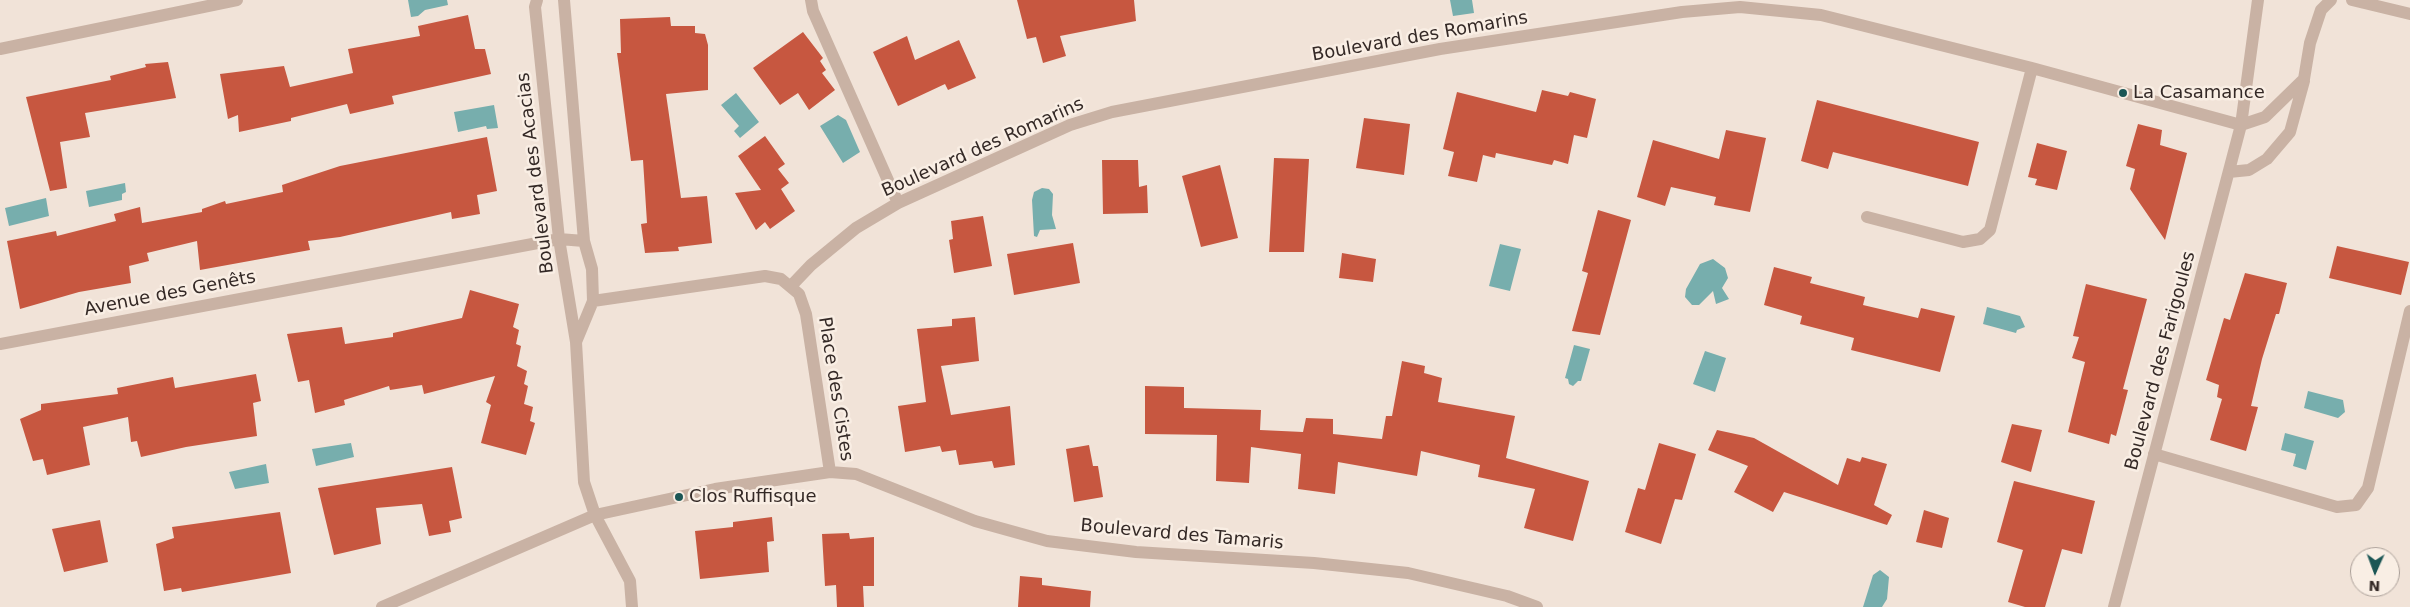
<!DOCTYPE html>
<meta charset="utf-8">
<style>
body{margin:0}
#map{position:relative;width:2410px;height:607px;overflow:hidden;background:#f1e3d8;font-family:"DejaVu Sans",sans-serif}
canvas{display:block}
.north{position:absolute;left:2350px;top:547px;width:50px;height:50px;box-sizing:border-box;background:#f9eee4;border:1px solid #aa9f98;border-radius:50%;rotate:182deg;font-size:14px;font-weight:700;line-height:20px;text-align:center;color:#342926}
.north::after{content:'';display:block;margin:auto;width:18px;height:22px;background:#1b5655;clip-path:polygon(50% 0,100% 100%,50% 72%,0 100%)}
</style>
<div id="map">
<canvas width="2410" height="607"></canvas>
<div class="north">N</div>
</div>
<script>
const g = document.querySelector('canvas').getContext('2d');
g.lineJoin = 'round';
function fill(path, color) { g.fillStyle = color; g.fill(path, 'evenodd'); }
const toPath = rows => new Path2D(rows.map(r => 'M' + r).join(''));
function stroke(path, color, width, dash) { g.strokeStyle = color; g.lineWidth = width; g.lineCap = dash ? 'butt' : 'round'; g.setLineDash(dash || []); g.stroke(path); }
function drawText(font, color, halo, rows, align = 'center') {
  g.font = font + ' "DejaVu Sans",sans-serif'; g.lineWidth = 5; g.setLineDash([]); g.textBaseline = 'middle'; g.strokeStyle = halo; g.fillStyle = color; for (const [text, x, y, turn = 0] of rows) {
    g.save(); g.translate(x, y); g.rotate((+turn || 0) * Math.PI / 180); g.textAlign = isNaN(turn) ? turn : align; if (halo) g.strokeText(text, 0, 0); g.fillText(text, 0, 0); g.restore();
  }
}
const water = toPath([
 [408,0,447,0,448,5,425,10,418,16,411,17],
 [1450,0,1472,0,1474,13,1453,16],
 [736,93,759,122,740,138,734,131,739,126,721,105],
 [494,105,498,128,487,129,486,126,458,132,454,112],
 [838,115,846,120,860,152,843,163,820,126],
 [125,183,126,192,122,194,122,200,89,207,86,191],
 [1042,188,1049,189,1053,194,1052,215,1056,229,1040,230,1037,237,1034,236,1032,200,1034,192],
 [46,198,49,216,9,226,5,208],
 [1500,244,1521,249,1510,291,1489,286],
 [1713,259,1725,268,1728,278,1722,288,1729,299,1716,304,1713,291,1699,305,1692,305,1685,297,1686,289,1700,264],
 [1987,307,2020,316,2025,327,2017,330,2016,333,1983,324],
 [1574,345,1590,349,1581,381,1578,381,1573,386,1569,384,1568,379,1565,378],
 [1705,351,1726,358,1715,392,1693,384],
 [2308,391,2343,400,2345,412,2338,418,2304,408],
 [2285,433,2314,441,2306,470,2293,466,2296,454,2281,450],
 [351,443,354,457,316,466,312,449],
 [266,464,269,483,235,489,229,472],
 [1880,570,1889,577,1887,599,1882,607,1863,607,1873,575]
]);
const building = toPath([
 [1017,0,1134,0,1136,21,1060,36,1066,56,1043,63,1036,37,1027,39],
 [468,15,475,49,485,49,491,74,392,96,394,104,350,114,347,104,291,118,291,121,239,132,238,115,228,119,220,74,284,66,290,87,353,73,348,49,420,36,418,26],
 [670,17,671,26,695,26,695,33,705,34,708,45,708,90,666,94,681,198,707,196,712,243,678,247,679,251,645,253,641,224,647,223,643,160,631,161,617,53,621,53,620,19],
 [803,32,823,58,820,61,826,70,822,73,835,90,809,110,798,93,780,105,753,68],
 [907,36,915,60,959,40,976,78,948,90,945,84,898,106,873,52],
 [168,62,176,98,85,113,90,137,60,142,67,188,50,191,26,97,111,80,110,76,146,67,145,64],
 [1542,90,1568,96,1570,92,1596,99,1587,138,1574,135,1568,164,1554,160,1552,165,1496,153,1495,158,1483,155,1477,182,1448,176,1454,152,1443,149,1457,92,1536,112],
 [1817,100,1979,142,1968,186,1833,152,1828,169,1801,161],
 [1364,118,1410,124,1404,175,1356,168],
 [2138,124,2162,130,2160,145,2187,153,2165,240,2130,189,2135,169,2126,166],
 [1726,130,1766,138,1750,212,1714,205,1716,197,1671,187,1665,206,1637,197,1653,140,1719,159],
 [765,136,785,164,778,169,789,183,781,189,795,211,770,229,765,222,756,230,735,193,761,190,738,156],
 [487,137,497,191,477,195,480,214,452,219,451,212,340,237,308,241,310,250,200,270,197,241,147,253,149,261,129,266,131,283,79,292,20,309,7,241,56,231,57,236,116,221,114,214,140,207,142,223,202,212,202,209,225,201,226,204,283,192,282,185,340,166],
 [2037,143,2067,151,2057,190,2035,185,2037,179,2028,177],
 [1274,158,1309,159,1304,252,1269,252],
 [1102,160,1138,160,1139,187,1147,185,1148,213,1103,214],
 [1220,165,1238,238,1201,247,1182,176],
 [1598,210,1631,220,1600,335,1572,331,1588,273,1582,271],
 [983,216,992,266,954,273,949,240,953,239,951,221],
 [1073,243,1080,283,1014,295,1007,254],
 [2337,246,2409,262,2401,295,2329,278],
 [1342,253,1376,259,1373,282,1339,278],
 [1774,267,1812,277,1810,283,1865,297,1863,305,1918,318,1921,308,1955,316,1940,372,1851,350,1854,338,1800,324,1802,316,1764,305],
 [2245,273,2287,283,2279,314,2276,314,2262,359,2251,406,2258,407,2246,451,2210,440,2222,399,2217,397,2219,385,2206,380,2224,318,2230,320],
 [2086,284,2147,299,2123,389,2128,390,2116,436,2111,434,2109,444,2068,432,2085,362,2072,358,2079,337,2073,336],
 [470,290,519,304,513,327,519,330,516,344,521,346,517,366,527,371,524,384,528,386,524,404,533,407,530,421,535,423,526,455,481,443,491,405,486,402,495,376,424,394,422,385,390,390,389,386,344,400,345,405,315,413,309,380,298,382,287,334,342,327,345,344,393,337,393,333,462,318],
 [975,317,979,361,941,366,951,415,1010,406,1015,465,994,468,992,461,959,465,956,450,942,452,940,446,905,452,898,406,926,402,917,329,952,326,952,319],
 [1402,361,1425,366,1424,373,1442,378,1438,402,1515,416,1506,458,1589,481,1573,541,1524,528,1535,489,1478,477,1480,465,1421,451,1417,476,1338,462,1335,494,1298,489,1301,454,1251,447,1249,483,1216,481,1217,435,1145,434,1145,386,1184,387,1184,408,1261,410,1260,430,1303,432,1306,418,1333,419,1333,434,1382,439,1386,416,1392,416],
 [256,374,261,401,253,403,257,436,186,447,141,457,137,441,131,442,128,417,83,427,90,465,47,475,43,459,33,461,20,419,41,410,41,404,118,394,117,388,173,377,175,388],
 [2012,424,2042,430,2031,472,2001,462],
 [1717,430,1754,438,1838,485,1847,458,1860,462,1862,457,1887,464,1874,505,1892,515,1887,525,1784,492,1773,512,1734,492,1748,466,1708,450],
 [1659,443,1696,454,1682,500,1675,499,1661,544,1625,532,1638,488,1645,490],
 [1089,445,1093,466,1098,466,1103,497,1074,502,1066,449],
 [452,467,462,518,449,521,451,532,429,536,422,504,376,508,381,544,334,555,318,488],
 [2014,481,2095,501,2082,554,2062,549,2045,607,2025,607,2008,602,2023,550,1997,542],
 [1924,510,1949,518,1942,548,1916,542],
 [280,512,291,573,182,592,181,588,164,591,156,544,174,538,172,527],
 [772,517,774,541,767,542,769,572,700,579,695,531,733,527,733,522],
 [100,520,108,562,64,572,52,529],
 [849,533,850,539,874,537,874,586,863,586,864,607,837,607,836,585,825,586,822,534],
 [1020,576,1042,578,1042,585,1091,591,1090,607,1018,607]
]);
const minor = toPath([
 [537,0,535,7,559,239,576,342,584,482,595,515,630,581,632,607],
 [564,0,584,241,592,269,593,301],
 [811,0,813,11,898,203],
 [2352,0,2410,14],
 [0,49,237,0],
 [2241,125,2265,117,2304,79,2310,43,2321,10,2331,0],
 [2229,172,2249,170,2267,159,2290,132,2304,81],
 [1867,217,1963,242,1980,239,1990,230,2032,68],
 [791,286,811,265,856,228,898,203,1070,125,1112,112,1440,49,1682,12,1740,7,1821,15,2032,68,2241,125],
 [576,342,593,301,765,276,781,279,799,294,806,314,830,472],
 [0,344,559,239,584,241],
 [2154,454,2337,507,2356,505,2368,488,2410,311],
 [382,607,595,515,715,489,830,472,856,474,975,521,1047,541,1136,552,1314,563,1408,573,1507,596,1537,607],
 [2114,607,2241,125,2258,0]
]);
const markers = [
 [2123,93,5,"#1b5655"],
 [679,497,5,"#1b5655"]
];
const streetNames = [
 ["Boulevard des Romarins",1420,37,-10],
 ["Boulevard des Romarins",983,148,-24],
 ["Boulevard des Acacias",536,173,-97],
 ["Avenue des Genêts",170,294,-11],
 ["Boulevard des Farigoules",2161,361,-75],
 ["Place des Cistes",835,389,81],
 ["Boulevard des Tamaris",1182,535,5]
];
const poiNames = [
 ["La Casamance",2133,93],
 ["Clos Ruffisque",689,497]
];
fill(water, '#77aead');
fill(building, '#c75740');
stroke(minor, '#c9b2a4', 12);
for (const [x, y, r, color] of markers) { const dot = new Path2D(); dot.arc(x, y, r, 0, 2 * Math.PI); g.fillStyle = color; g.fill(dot); stroke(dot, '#f9eee4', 2); }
drawText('18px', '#342926', '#f9eee4', streetNames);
drawText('18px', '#342926', '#f9eee4', poiNames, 'left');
</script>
